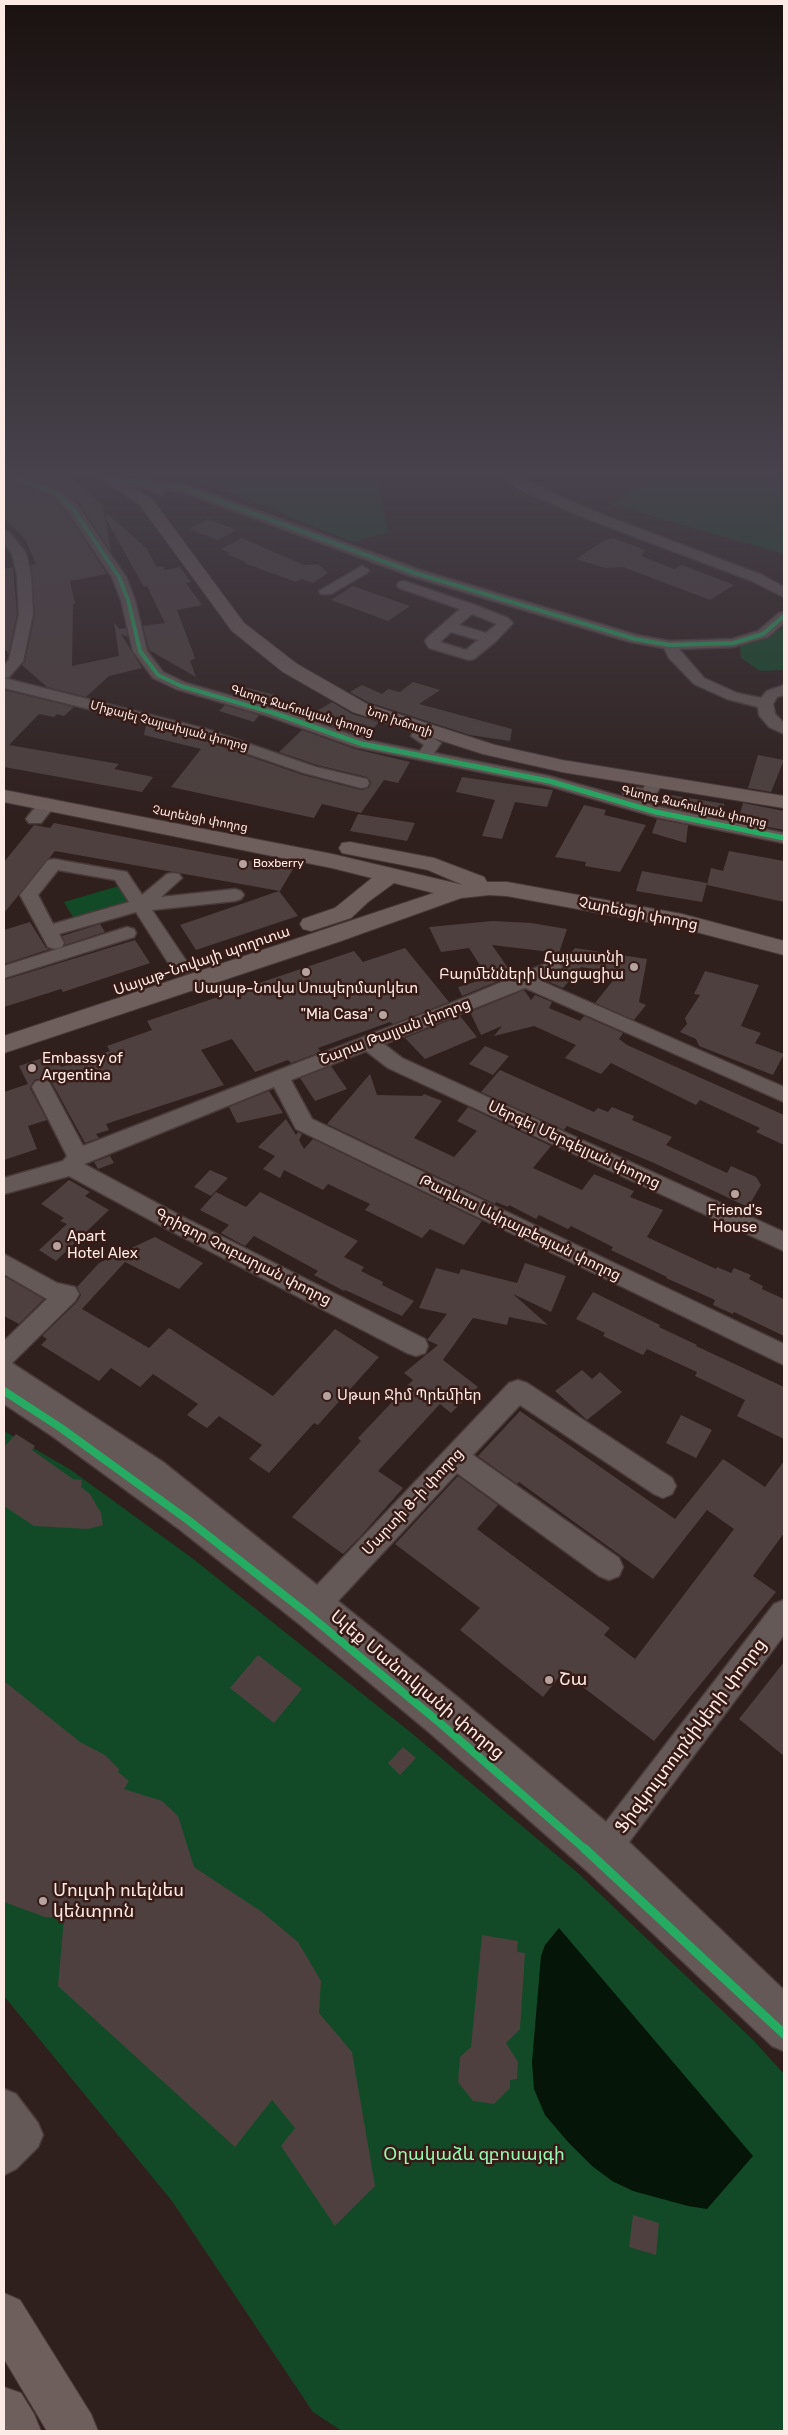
<!DOCTYPE html>
<meta charset="utf-8">
<style>
body{margin:0}
#map{position:relative;width:788px;height:2435px;overflow:hidden;background:#2f201e;font-family:Rubik,sans-serif}
canvas{display:block}
.frame{position:absolute;inset:0;border:5px solid #feeae5;pointer-events:none}
</style>
<div id="map">
<canvas width="788" height="2435"></canvas>
<div class="frame"></div>
</div>
<script>
const g = document.querySelector('canvas').getContext('2d');
g.lineJoin = 'round';
function fill(path, color) { g.fillStyle = color; g.fill(path, 'evenodd'); }
const toPath = rows => new Path2D(rows.map(r => 'M' + r).join(''));
function stroke(path, color, width, dash) { g.strokeStyle = color; g.lineWidth = width; g.lineCap = dash ? 'butt' : 'round'; g.setLineDash(dash || []); g.stroke(path); }
function drawText(font, color, halo, rows, align = 'center') {
  g.font = font + ' Rubik,"Noto Sans Armenian",sans-serif'; g.lineWidth = 5; g.setLineDash([]); g.textBaseline = 'middle'; g.strokeStyle = halo; g.fillStyle = color; for (const [text, x, y, turn = 0] of rows) {
    g.save(); g.translate(x, y); g.rotate((+turn || 0) * Math.PI / 180); g.textAlign = isNaN(turn) ? turn : align; if (halo) g.strokeText(text, 0, 0); g.fillText(text, 0, 0); g.restore();
  }
}
const green = toPath([
 [169,477,377,477,388,533,352,542,204,482,167,483],
 [653,477,784,477,784,554,610,504],
 [784,627,784,670,760,671,741,658,740,646,767,637],
 [119,886,129,902,74,919,64,902],
 [4,1431,71,1470,192,1558,409,1731,579,1874,753,2040,784,2074,784,2431,342,2431,313,2412,172,2201,4,1996]
]);
const water = toPath([
 [559,1928,753,2156,707,2209,688,2206,633,2191,612,2181,592,2166,568,2142,545,2115,534,2089,532,2062,541,1956,545,1945]
]);
const building = toPath([
 [30,477,71,477,103,506,105,517,108,514,146,548,157,567,163,566,165,570,180,567,191,582,186,583,202,605,177,610,195,658,190,661,196,677,149,650,143,626,165,623,147,586,144,587,105,517,111,552,80,505,61,488],
 [4,479,51,497,67,513,107,574,70,581,75,604,73,604,72,666,119,656,114,622,119,629,126,628,128,637,121,634,142,668,109,676,86,697,47,687,22,665,25,661,35,614,31,565,36,564,25,539,4,518],
 [208,519,237,530,218,540,189,529],
 [242,538,304,565,318,564,328,573,313,583,302,579,296,582,244,563,246,562,227,554,230,553,221,549],
 [613,538,645,550,641,556,674,569,682,565,734,585,710,600,623,567,605,568,576,559,605,540],
 [13,567,17,614,9,653,4,649,4,569],
 [353,586,410,606,388,621,331,600],
 [413,682,440,690,419,704,512,729,510,741,470,735,368,702,350,692,362,685,382,694,388,689,400,692],
 [244,687,275,695,268,705,235,695],
 [4,690,74,707,64,716,57,714,54,717,39,714,9,745,119,764,114,769,153,777,142,792,4,767],
 [332,702,352,714,379,722,365,738,307,717],
 [225,705,259,715,254,722,219,711],
 [146,725,193,737,303,775,361,790,369,788,371,782,367,777,317,765,279,752,302,730,355,749,410,762,398,783,384,780,361,813,322,804,314,818,171,787,201,749,144,735],
 [758,755,784,760,771,792,748,788],
 [462,777,531,787,553,790,547,807,515,802,502,839,482,836,495,800,456,792],
 [665,794,725,804,716,817,661,806],
 [743,803,784,811,784,830,738,821],
 [584,805,606,810,604,815,646,825,620,872,585,866,586,862,555,857],
 [358,814,415,823,407,841,350,831],
 [657,819,688,825,686,843,652,833],
 [54,823,196,851,293,869,280,891,55,851,4,913,4,862,34,825,50,828],
 [729,851,784,861,784,902,707,885,711,868,723,871],
 [642,871,707,883,702,902,636,891],
 [279,891,298,916,196,950,180,925],
 [493,921,531,923,567,929,559,953,492,945,513,975,462,996,458,987,488,978,469,948,441,952,429,927],
 [30,922,46,948,50,949,4,964,4,930],
 [100,924,105,932,65,945,62,936],
 [135,940,150,963,63,992,61,989,4,1007,4,980],
 [405,948,449,1002,393,1024,390,1022,318,1048,321,1052,291,1063,288,1060,255,1072,232,1039,201,1050,224,1085,106,1124,109,1130,96,1134,99,1138,85,1143,51,1081,43,1078,34,1080,30,1088,47,1120,28,1126,37,1149,4,1160,4,1092,28,1084,19,1066,54,1054,61,1067,110,1051,107,1046,152,1030,147,1021,354,951,363,962],
 [575,948,647,959,639,1002,646,1005,634,1020,595,1003,619,973,581,967,563,988,547,981,560,972,564,967,562,964],
 [705,971,759,985,741,1026,761,1033,755,1043,784,1054,773,1075,699,1046,696,1039,680,1032,687,1024,685,1018,700,995,694,994],
 [524,990,531,1000,535,995,552,1002,549,1008,580,1021,584,1016,623,1033,619,1039,627,1045,784,1115,784,1145,756,1132,760,1128,700,1100,696,1105,611,1063,601,1074,565,1058,576,1045,534,1026,494,1036,502,1026,481,1035,470,1012],
 [460,1016,477,1037,425,1059,405,1038],
 [485,1046,509,1056,493,1075,469,1064],
 [331,1066,347,1089,315,1101,300,1078],
 [500,1070,594,1112,598,1108,608,1112,612,1107,634,1116,632,1120,672,1137,666,1145,727,1173,731,1166,756,1177,761,1185,748,1207,654,1163,567,1126,564,1130,481,1092],
 [370,1074,377,1095,422,1096,424,1094,442,1101,414,1138,454,1157,477,1131,457,1121,468,1107,551,1146,533,1168,582,1190,594,1174,634,1191,630,1197,663,1210,647,1237,716,1269,717,1267,731,1273,734,1268,751,1275,749,1279,763,1286,762,1289,784,1299,784,1336,734,1312,733,1314,713,1305,715,1300,666,1278,667,1277,611,1250,613,1247,571,1226,568,1229,539,1215,536,1219,509,1205,508,1207,496,1202,495,1204,327,1124],
 [269,1091,283,1113,237,1123,229,1107],
 [286,1119,296,1135,298,1132,302,1134,299,1140,304,1149,313,1139,482,1221,464,1245,430,1229,422,1238,365,1210,370,1204,328,1184,323,1190,284,1170,280,1178,263,1169,275,1156,258,1147],
 [110,1156,114,1163,98,1169,94,1162],
 [210,1170,228,1178,211,1196,194,1187],
 [69,1180,90,1192,85,1196,109,1210,56,1261,39,1250,67,1224,60,1221,64,1218,41,1204],
 [216,1192,246,1207,260,1192,358,1241,344,1257,364,1267,361,1271,383,1282,382,1285,414,1301,402,1316,345,1290,344,1291,314,1275,318,1271,254,1236,245,1246,221,1233,229,1225,200,1210],
 [155,1237,203,1263,179,1289,125,1262,82,1309,149,1348,169,1328,273,1396,335,1329,379,1357,318,1425,314,1423,269,1473,249,1459,262,1445,219,1416,207,1428,187,1415,198,1404,153,1374,140,1387,111,1368,99,1381,41,1345,47,1339,42,1336,77,1302,81,1295,77,1287,99,1263],
 [525,1263,566,1276,551,1312,513,1294,548,1325,509,1317,507,1325,473,1318,443,1360,478,1387,451,1413,440,1404,378,1471,403,1488,360,1537,343,1554,292,1517,361,1441,358,1438,413,1380,404,1373,438,1345,427,1340,447,1314,419,1308,436,1268,459,1274,461,1269,517,1283],
 [4,1276,44,1299,19,1324,4,1316],
 [593,1292,660,1325,659,1327,697,1345,696,1346,784,1387,784,1439,737,1416,745,1400,695,1376,697,1372,647,1349,643,1355,603,1336,605,1333,576,1319],
 [582,1370,592,1379,600,1372,622,1392,587,1420,555,1391],
 [520,1411,675,1519,723,1459,765,1487,784,1461,784,1533,753,1576,776,1592,654,1741,563,1672,543,1697,460,1630,480,1608,395,1544,458,1476,498,1505,477,1529,610,1628,604,1635,635,1659,734,1529,707,1510,653,1579,519,1482,517,1484,478,1456],
 [681,1415,712,1430,696,1458,666,1443],
 [16,1434,35,1446,32,1450,73,1479,82,1480,81,1487,90,1494,101,1513,103,1525,88,1529,34,1526,4,1506,4,1447],
 [258,1655,302,1689,274,1723,230,1688],
 [784,1662,784,1756,739,1719],
 [4,1681,80,1742,105,1755,119,1769,118,1772,129,1781,124,1789,162,1801,178,1816,194,1867,262,1912,298,1942,321,1981,319,2013,352,2052,375,2186,335,2226,281,2146,295,2128,272,2100,235,2147,58,1986,64,1918,45,1917,4,1902],
 [403,1747,416,1758,400,1775,388,1763],
 [482,1935,518,1941,517,1952,525,1953,520,2029,506,2043,518,2062,517,2079,510,2080,510,2088,494,2104,473,2101,458,2082,460,2057,471,2047],
 [633,2215,659,2223,656,2255,629,2247]
]);
const minor = toPath([
 [4,477,23,477,60,489,78,506,126,577,135,600,147,651,163,672,186,683,280,710,366,740,420,751,424,745,411,736,413,733,419,731,425,733,441,743,434,753,549,776,659,807,784,833,784,843,656,817,546,785,356,747,268,716,176,689,153,678,133,651,121,600,112,577,68,512,52,495,4,477],
 [106,477,188,485,420,570,637,635,670,641,732,639,758,631,779,613,784,612,784,623,768,637,733,647,679,649,704,678,737,693,761,698,767,691,784,685,784,695,777,697,773,704,775,714,784,723,784,734,769,727,759,715,758,707,727,699,694,684,669,658,664,648,630,642,410,576,182,492,166,490,164,494,160,495,144,488,106,483,104,480,106,477],
 [501,477,517,477,598,513,762,575,784,587,784,597,752,581,588,519,525,492,501,477],
 [4,531,9,532,26,553,31,575,33,614,23,661,9,677,4,678,206,729,316,767,367,779,369,783,367,787,361,788,304,773,194,735,4,688,4,665,9,660,19,614,17,575,12,554,4,543,4,531],
 [362,566,369,570,367,573,331,594,321,594,319,591,362,566],
 [404,581,475,605,508,618,513,623,495,642,474,659,469,660,429,648,425,641,427,638,460,609,399,588,397,585,399,582,404,581],
 [472,614,497,624,486,633,459,625,472,614],
 [451,632,478,640,466,650,440,642,451,632],
 [656,776,662,777,664,781,653,799,647,800,630,796,624,795,622,791,624,787,630,786,643,789,650,777,656,776],
 [47,799,53,800,55,804,53,808,41,823,29,823,26,819,29,815,41,800,47,799],
 [54,859,127,872,142,895,167,874,173,873,179,874,182,878,161,897,235,889,241,891,244,895,241,899,235,901,152,910,191,968,188,972,181,974,174,972,136,912,59,934,64,943,62,947,55,949,48,947,20,895,48,860,54,859],
 [58,870,115,880,129,902,53,924,38,895,58,870],
 [127,927,134,929,136,933,134,937,4,978,4,966,127,927],
 [552,961,559,963,562,967,559,971,541,981,784,1087,784,1102,525,988,384,1044,402,1058,784,1232,784,1251,388,1068,366,1051,291,1080,312,1119,784,1344,784,1365,296,1129,274,1087,84,1164,181,1216,425,1339,428,1346,425,1353,416,1356,407,1353,165,1228,69,1176,4,1194,4,1178,63,1161,67,1156,32,1087,35,1082,42,1080,49,1082,83,1146,454,1002,552,961],
 [4,1254,57,1283,75,1287,79,1294,75,1301,12,1363,163,1462,317,1585,509,1383,518,1380,527,1383,672,1478,676,1486,672,1494,663,1498,654,1494,520,1405,473,1455,619,1558,623,1567,619,1576,609,1580,599,1576,457,1473,338,1601,460,1699,606,1822,774,1604,784,1600,784,1635,629,1842,784,1990,784,2051,772,2046,586,1870,430,1733,298,1623,179,1529,52,1436,4,1404,4,1341,47,1299,4,1274,4,1254],
 [4,2089,16,2094,38,2123,43,2135,38,2147,16,2169,4,2175,4,2089]
]);
const major = toPath([
 [98,477,116,477,152,499,244,623,297,664,367,704,495,745,562,760,784,796,784,808,562,772,483,754,353,712,283,672,232,631,140,505,98,477],
 [4,790,332,854,463,885,428,870,342,853,339,848,342,843,350,842,434,858,484,877,487,882,507,882,682,914,784,941,784,955,681,928,507,896,489,895,461,898,338,942,4,1053,4,1036,434,893,394,883,368,902,351,918,311,931,303,929,300,924,303,919,335,908,372,878,332,868,4,802,4,790],
 [4,2293,20,2300,91,2414,98,2431,47,2431,4,2359,4,2293],
 [4,2387,21,2393,34,2414,41,2431,4,2431,4,2387]
]);
const cyclewayFar3 = toPath([
 [10,477,56,492,73,509,119,577,128,600,140,651,158,675,181,686,277,714],
 [110,480,184,488,415,573,635,639,670,645,733,643,763,634,784,616]
]);
const cyclewayFar2 = toPath([
 [274,713,362,744,549,781,656,812,784,838]
]);
const cyclewayFar1 = toPath([
 [4,1391,61,1428,188,1520,308,1614,440,1723,586,1850]
]);
const cycleway = toPath([
 [585,1849,784,2034]
]);
const markers = [
 [243,864,5,"#b6a39f"],
 [634,967,5,"#b6a39f"],
 [306,972,5,"#b6a39f"],
 [383,1015,5,"#b6a39f"],
 [32,1068,5,"#b6a39f"],
 [735,1194,5,"#b6a39f"],
 [57,1246,5,"#b6a39f"],
 [327,1396,5,"#b6a39f"],
 [549,1680,5,"#b6a39f"],
 [43,1901,5,"#b6a39f"]
];
const farStreetnames = [
 ["Գևորգ Ջահուկյան փողոց",302,711,17],
 ["Նոր խճուղի",400,722,19],
 ["Միքայել Չայլախյան փողոց",169,726,15],
 ["Գևորգ Ջահուկյան փողոց",694,807,13],
 ["Չարենցի փողոց",200,819,11]
];
const farPoinames = [
 ["Boxberry",253,864]
];
const streetNames = [
 ["Չարենցի փողոց",638,914,11],
 ["Սայաթ-Նովայի պողոտա",202,961,-19],
 ["Շարա Թալյան փողոց",395,1032,-21],
 ["Սերգեյ Մերգելյան փողոց",574,1145,25],
 ["Թադևոս Ավդալբեգյան փողոց",520,1228,26],
 ["Գրիգոր Չուբարյան փողոց",243,1257,27],
 ["Մարտի 8-ի փողոց",413,1502,-47]
];
const poiNames = [
 ["Հայաստնի",624,958,"right"],
 ["Բարմենների Ասոցացիա",624,975,"right"],
 ["Սայաթ-Նովա Սուպերմարկետ",306,989,"center"],
 ["\"Mia Casa\"",373,1015,"right"],
 ["Embassy of",42,1059],
 ["Argentina",42,1076],
 ["Friend's",735,1211,"center"],
 ["House",735,1228,"center"],
 ["Apart",67,1237],
 ["Hotel Alex",67,1254],
 ["Սթար Ջիմ Պրեմիեր",337,1396]
];
const nearPoinames = [
 ["Շա",559,1680],
 ["Մուլտի ուելնես",53,1891],
 ["կենտրոն",53,1912]
];
const nearStreetnames = [
 ["Ալեք Մանուկյանի փողոց",417,1685,40],
 ["Ֆիզկուլտուրնիկերի փողոց",691,1736,-53]
];
const nearParknames = [
 ["Օղակաձև զբոսայգի",474,2155]
];
fill(green, '#124a28');
fill(water, '#051508');
fill(building, '#4d403e');
stroke(minor, '#493b3a', 3);
stroke(major, '#493b3a', 2);
fill(minor, '#655957');
fill(major, '#6f5f5c');
stroke(cyclewayFar3, '#26ab63', 4);
stroke(cyclewayFar2, '#26ab63', 5);
stroke(cyclewayFar1, '#26ab63', 8);
stroke(cycleway, '#26ab63', 9);
const sky = g.createLinearGradient(0, 0, 0, 818);
sky.addColorStop(0, '#1a1210');
sky.addColorStop(0.58, '#47424c');
sky.addColorStop(1, '#47424c00');
g.fillStyle = sky;
g.fillRect(0, 0, 788, 818);
for (const [x, y, r, color] of markers) { const dot = new Path2D(); dot.arc(x, y, r, 0, 2 * Math.PI); g.fillStyle = color; g.fill(dot); stroke(dot, '#371b16', 2); }
drawText('12px', '#feeae5', '#371b16', farStreetnames);
drawText('12px', '#feeae5', '#371b16', farPoinames, 'left');
drawText('15px', '#feeae5', '#371b16', streetNames);
drawText('15px', '#feeae5', '#371b16', poiNames, 'left');
drawText('18px', '#feeae5', '#371b16', nearPoinames, 'left');
drawText('18px', '#feeae5', '#371b16', nearStreetnames);
drawText('18px', '#96f9b2', '#371b16', nearParknames);
</script>
